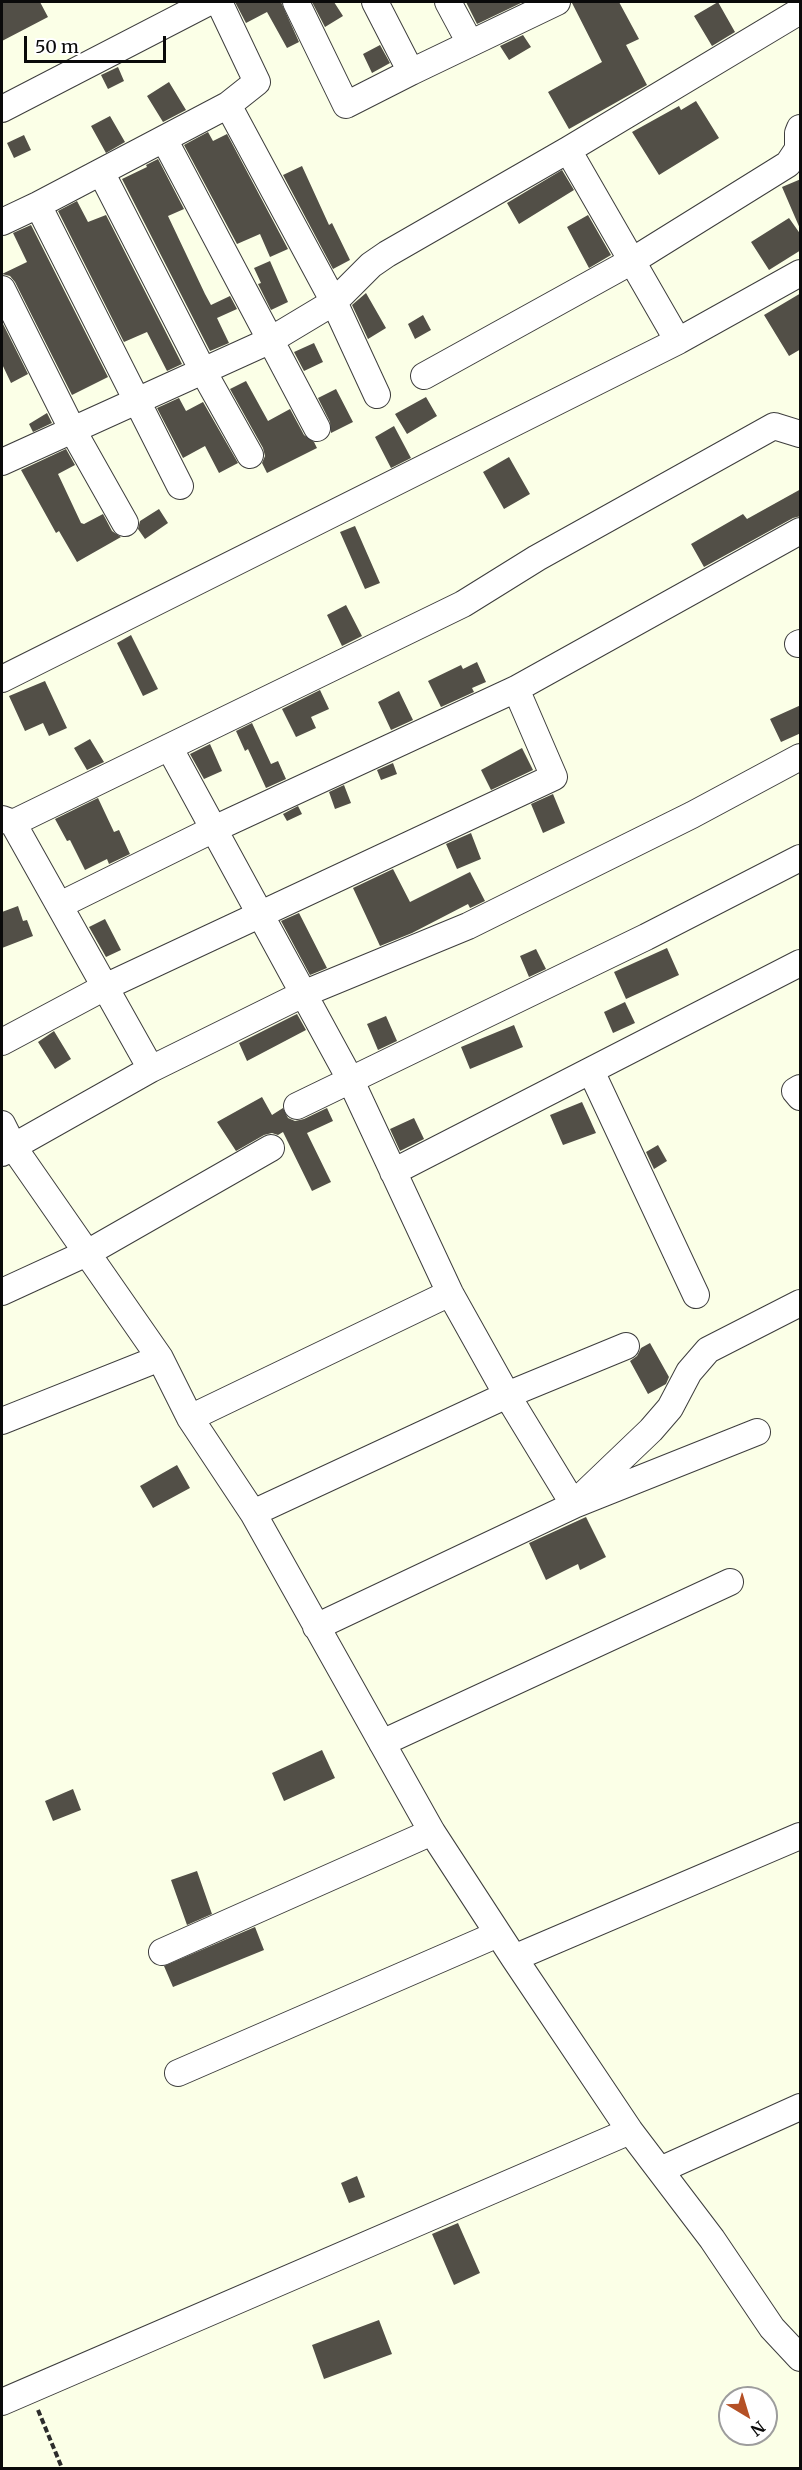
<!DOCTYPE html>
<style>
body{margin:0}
#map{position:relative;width:802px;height:2470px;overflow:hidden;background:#fbffe7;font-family:Merriweather,serif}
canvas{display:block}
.frame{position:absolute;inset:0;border:3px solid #0a0a0a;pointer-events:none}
.north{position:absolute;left:718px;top:2386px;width:60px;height:60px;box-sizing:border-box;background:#fff;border:2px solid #9d9d9d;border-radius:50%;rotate:142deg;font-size:16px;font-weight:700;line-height:24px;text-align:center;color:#0a0a0a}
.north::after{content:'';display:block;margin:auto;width:21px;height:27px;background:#b55126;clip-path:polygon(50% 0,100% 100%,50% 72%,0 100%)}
.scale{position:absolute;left:24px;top:36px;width:142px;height:27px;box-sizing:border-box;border:3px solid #0a0a0a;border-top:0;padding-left:8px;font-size:18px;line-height:21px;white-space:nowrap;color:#0a0a0a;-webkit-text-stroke:4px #fff;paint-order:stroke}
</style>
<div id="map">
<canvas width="802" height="2470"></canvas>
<div class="frame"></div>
<div class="north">N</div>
<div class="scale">50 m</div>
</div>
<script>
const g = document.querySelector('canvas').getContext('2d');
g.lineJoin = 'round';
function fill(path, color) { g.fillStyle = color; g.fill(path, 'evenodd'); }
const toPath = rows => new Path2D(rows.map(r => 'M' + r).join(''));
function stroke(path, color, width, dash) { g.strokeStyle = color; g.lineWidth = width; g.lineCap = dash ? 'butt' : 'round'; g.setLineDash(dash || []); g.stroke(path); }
const building = toPath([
 [2,2,40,2,48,17,2,41],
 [235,2,281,2,299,42,287,48,267,12,246,23],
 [312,2,334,2,343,16,325,27],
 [466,2,523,2,477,24],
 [718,2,735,32,712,46,694,16],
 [572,3,619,2,639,39,626,45,647,85,569,129,548,92,602,62],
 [523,35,531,47,509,60,500,46],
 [380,45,390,63,372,73,363,54],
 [118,67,124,81,108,89,101,75],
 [169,82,186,110,163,122,147,96],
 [696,101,719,138,659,175,632,132,679,106,681,110],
 [110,116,125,142,106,153,91,126],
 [208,132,213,141,227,134,288,249,270,257,260,234,237,244,184,145],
 [24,135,31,150,14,158,7,143],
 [158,159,184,209,168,216,205,294,211,305,230,296,237,309,217,318,229,343,210,351,122,179,147,167,146,165],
 [302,166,329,225,332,223,350,260,333,269,283,175],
 [562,170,574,190,519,224,507,203],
 [801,179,801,231,782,187],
 [77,201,88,222,106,215,182,364,167,371,147,332,124,342,58,211],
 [588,215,611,255,589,268,567,227],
 [789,218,801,235,801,250,769,270,751,242],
 [31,225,108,377,72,395,15,282,10,276,2,274,27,262,13,233],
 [270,261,288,302,271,310,258,284,261,283,254,268],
 [366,293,386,328,368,339,352,305],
 [801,293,801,349,789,356,764,315],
 [423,315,431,330,415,339,408,324],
 [2,322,28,374,11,383,2,364],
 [314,343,323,362,304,371,294,352],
 [246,381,268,421,290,409,304,435,314,442,317,448,267,473,262,463,265,456,263,448,230,389],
 [336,389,353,422,331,433,330,422,318,398],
 [426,397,437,416,407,434,395,414],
 [179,398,186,411,203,402,238,463,219,473,205,446,183,458,157,408],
 [47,413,52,423,33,432,29,424],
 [394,426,411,458,391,468,375,437],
 [66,449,75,465,58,474,81,523,84,524,103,514,112,531,121,537,77,562,59,531,56,533,21,470],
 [509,457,530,494,504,509,483,472],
 [801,489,801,516,793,518,704,567,691,544,743,514,747,519],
 [159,509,168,523,145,539,138,529,140,521],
 [355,526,380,583,365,589,340,532],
 [346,605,362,636,342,646,327,615],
 [131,635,158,689,143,696,117,643],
 [477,662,486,682,472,688,474,692,441,707,428,681,461,665,463,669],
 [45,681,67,728,49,736,43,723,25,731,9,696],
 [320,690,329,709,311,717,316,728,296,737,282,709],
 [399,691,413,720,391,730,378,702],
 [801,705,801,733,781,742,770,719],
 [252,723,271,764,278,761,286,779,266,788,248,749,245,751,236,731],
 [90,739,104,762,87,770,74,748],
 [210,744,222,771,204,779,190,754],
 [522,748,533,770,491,790,481,770],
 [393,763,397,774,381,780,377,770],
 [344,785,351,803,335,809,329,792],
 [553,794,565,823,543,833,531,804],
 [98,798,114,832,119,830,130,854,109,864,107,859,85,870,70,840,67,841,55,819],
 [298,806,302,814,287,821,283,814],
 [471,833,481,859,457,869,446,844],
 [393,869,410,902,470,872,485,901,470,908,468,904,412,933,380,946,353,888],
 [18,906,23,921,27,920,33,936,2,948,2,912],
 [299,913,327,968,310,975,281,921],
 [105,919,121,950,106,957,89,927],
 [667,948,679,975,626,999,614,972],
 [536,949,546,969,529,977,520,956],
 [625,1002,635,1023,613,1033,604,1012],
 [297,1014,306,1030,247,1061,239,1043],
 [386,1016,397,1041,378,1050,367,1024],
 [514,1025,523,1047,470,1069,461,1047],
 [54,1031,71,1059,55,1069,38,1042],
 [262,1097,272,1115,283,1108,288,1118,295,1121,304,1119,327,1108,333,1121,307,1133,331,1182,312,1191,283,1132,278,1135,272,1133,264,1135,236,1151,217,1122],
 [582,1102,596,1133,563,1145,550,1115],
 [414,1118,424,1139,400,1151,390,1129],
 [658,1145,667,1161,654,1169,646,1152],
 [650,1343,669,1377,666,1384,648,1394,630,1361,637,1356,641,1348],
 [177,1465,190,1488,153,1508,140,1486],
 [586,1517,606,1557,580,1570,578,1564,546,1580,529,1543],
 [322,1750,335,1778,284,1801,272,1773],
 [73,1789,81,1810,53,1821,45,1801],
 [197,1871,212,1914,187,1925,171,1880],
 [255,1927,264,1950,173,1987,164,1966],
 [357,2176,365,2197,349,2203,341,2183],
 [458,2223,480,2273,454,2285,432,2234],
 [379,2320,392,2354,324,2379,312,2345]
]);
const path = toPath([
 [38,2410,62,2468]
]);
const minor = toPath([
 [296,2,346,105,411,72,375,2],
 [448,2,470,43],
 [411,72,557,2],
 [228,105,334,302,377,395],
 [2,109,209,2],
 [164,139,317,428],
 [568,150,678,341,800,273],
 [101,172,203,371,250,455],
 [38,205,180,486],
 [2,222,38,205,228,105,257,82,219,2],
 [2,289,72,429,125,523],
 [424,376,632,261,788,164,798,149,798,133,800,128],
 [2,462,269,341,334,302,371,265,387,254,568,150,800,11],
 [798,644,800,643],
 [2,679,678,341],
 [169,747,350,1079,450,1293,507,1395,574,1505],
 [2,819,13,823,151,1069],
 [13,823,463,604,537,558,774,426,800,434],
 [60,905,214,829,516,689,800,531],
 [2,1042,105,987,554,777,516,689],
 [591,1071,696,1295],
 [800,1088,795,1091,800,1097],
 [297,1106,646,937,800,858],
 [2,1124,14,1148,160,1358,190,1418,253,1513,432,1832,514,1958,630,2131,712,2239,772,2328,800,2358],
 [2,1153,151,1069,303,994,468,926,692,815,800,757],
 [393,1172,800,963],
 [2,1292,89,1252,271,1148],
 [190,1418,450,1293],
 [2,1421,160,1358],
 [582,1496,651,1430,670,1408,689,1372,708,1350,800,1303],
 [253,1513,507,1395,626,1346],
 [316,1627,574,1505,757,1432],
 [382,1743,730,1582],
 [162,1952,432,1832],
 [514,1958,800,1836],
 [178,2073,498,1934],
 [660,2170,800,2107],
 [2,2402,630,2131]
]);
fill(building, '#524f47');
stroke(minor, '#3d3d3d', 28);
stroke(path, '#2c2c2c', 4, [6, 3]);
stroke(minor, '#fff', 26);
</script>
